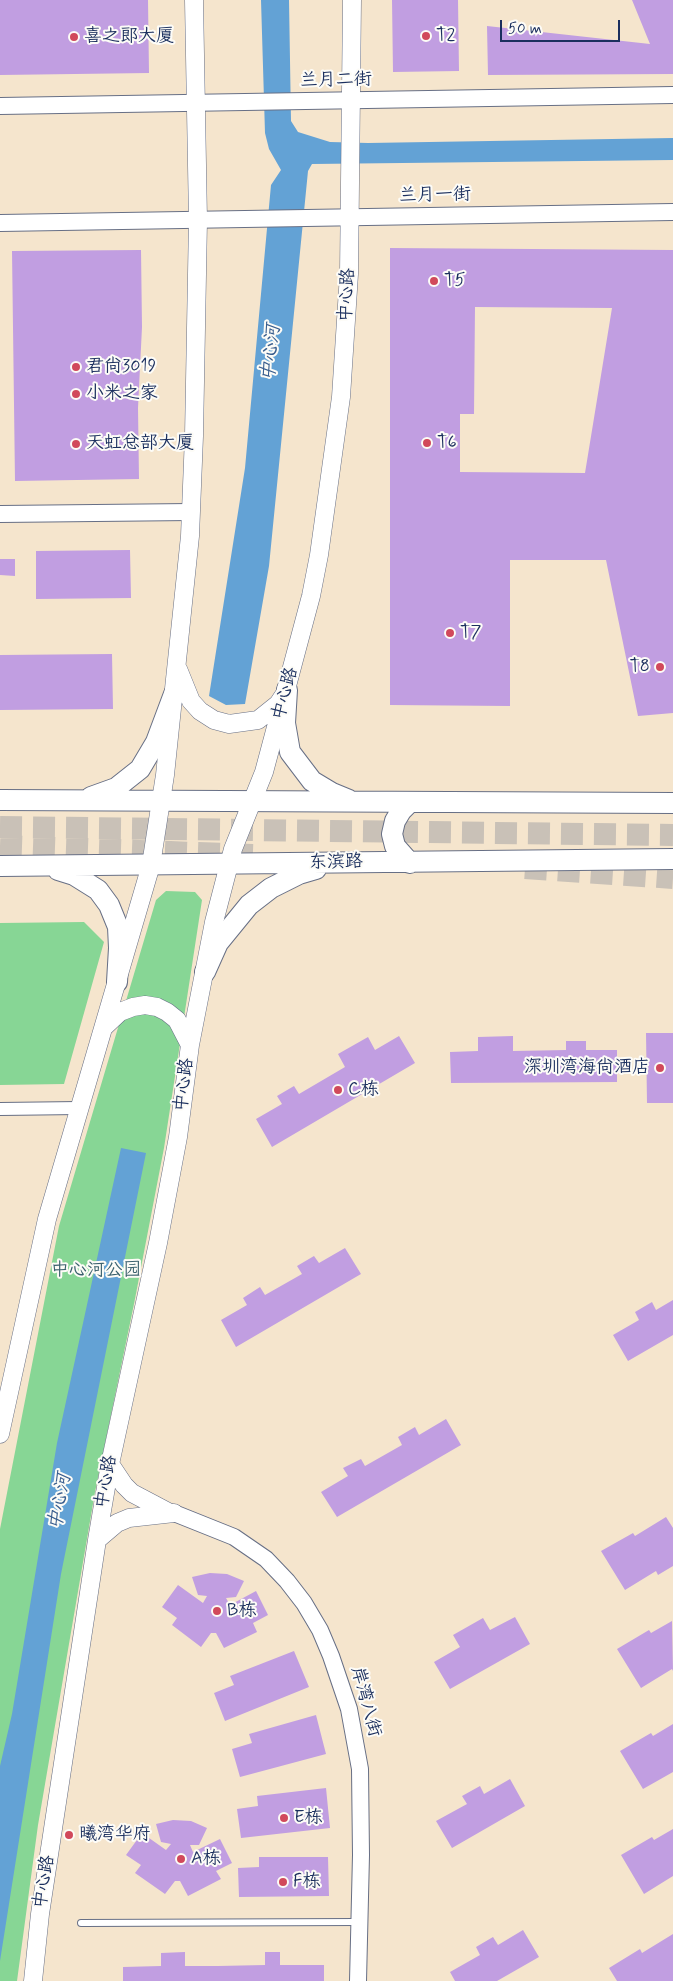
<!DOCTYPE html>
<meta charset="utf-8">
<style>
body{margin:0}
#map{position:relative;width:673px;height:1981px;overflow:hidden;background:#f5e5cd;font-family:Mynerve,sans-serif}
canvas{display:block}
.scale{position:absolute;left:500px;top:20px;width:120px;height:22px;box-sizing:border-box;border:2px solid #1b2f5e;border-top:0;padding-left:6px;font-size:15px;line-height:18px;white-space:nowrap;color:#1b2f5e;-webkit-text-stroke:4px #fdfcf7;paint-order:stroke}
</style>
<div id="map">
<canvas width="673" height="1981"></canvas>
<div class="scale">50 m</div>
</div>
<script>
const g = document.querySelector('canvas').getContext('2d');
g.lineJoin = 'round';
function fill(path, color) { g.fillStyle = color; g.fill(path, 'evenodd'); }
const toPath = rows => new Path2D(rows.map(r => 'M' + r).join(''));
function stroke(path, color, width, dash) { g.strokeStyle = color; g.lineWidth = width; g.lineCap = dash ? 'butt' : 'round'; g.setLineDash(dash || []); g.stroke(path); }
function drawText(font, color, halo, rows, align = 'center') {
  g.font = font + ' Mynerve,"LXGW WenKai TC",sans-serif'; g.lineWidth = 4; g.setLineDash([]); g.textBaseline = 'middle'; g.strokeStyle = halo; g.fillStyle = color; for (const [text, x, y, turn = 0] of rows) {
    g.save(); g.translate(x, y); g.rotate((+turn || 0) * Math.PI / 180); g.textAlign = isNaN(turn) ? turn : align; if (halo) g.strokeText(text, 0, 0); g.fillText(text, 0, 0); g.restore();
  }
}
const green = toPath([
 [166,891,195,892,202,900,164,1148,134,1304,95,1492,38,1825,17,1981,0,1981,0,1529,59,1226,156,900],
 [84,922,104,942,64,1084,0,1085,0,923]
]);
const water = toPath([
 [261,0,289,0,291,121,298,132,330,142,368,143,673,138,673,160,312,164,308,171,269,566,245,704,226,705,209,696,245,468,271,185,281,170,269,149,265,133],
 [121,1148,146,1153,61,1574,0,1961,0,1766,12,1714,57,1443]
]);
const building = toPath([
 [0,0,148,0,149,73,0,75],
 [392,0,458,0,459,71,393,72],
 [632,0,673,0,673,74,488,75,487,26,650,44],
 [390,248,673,250,673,713,638,716,606,560,510,560,510,706,390,705],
 [475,307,612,308,585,473,460,472,460,414,474,414],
 [141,250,142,327,138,408,139,479,15,481,12,251],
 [130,550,131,598,36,599,36,551],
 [0,559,15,559,15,576,0,575],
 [112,654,113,709,0,710,0,655],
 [646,1033,673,1033,673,1103,647,1103],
 [399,1036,415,1063,272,1147,256,1119,282,1104,277,1096,294,1086,299,1094,345,1067,338,1054,368,1037,375,1050],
 [513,1036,513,1051,566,1050,566,1041,586,1041,586,1050,617,1050,617,1082,451,1083,450,1052,478,1051,478,1037],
 [345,1248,361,1274,236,1347,221,1320,247,1305,243,1298,260,1287,265,1295,302,1274,297,1266,314,1256,319,1263],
 [673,1300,673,1335,628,1361,613,1335,639,1320,635,1312,652,1302,656,1310],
 [446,1419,461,1445,337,1517,321,1492,348,1476,343,1468,361,1459,365,1466,402,1445,398,1437,415,1427,419,1435],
 [666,1517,673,1528,673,1566,658,1575,656,1571,625,1590,601,1551,633,1533,635,1536],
 [210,1573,227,1574,244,1581,236,1597,226,1598,230,1605,256,1591,268,1615,253,1623,257,1632,224,1648,216,1633,211,1633,201,1647,172,1625,177,1618,162,1607,178,1585,203,1603,207,1596,198,1595,192,1577],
 [515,1617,530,1644,450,1689,434,1662,460,1647,453,1635,483,1618,490,1630],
 [672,1621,673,1671,672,1669,641,1688,617,1649,649,1630,651,1633],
 [294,1651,309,1687,225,1721,214,1693,234,1685,230,1676],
 [316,1715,326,1754,240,1777,232,1749,252,1743,249,1734],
 [673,1724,673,1772,643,1789,620,1751,651,1733,653,1736],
 [510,1779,525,1806,452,1848,436,1821,467,1804,462,1796,480,1786,484,1794],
 [326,1788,330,1828,241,1838,237,1809,258,1806,257,1796],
 [173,1820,191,1821,207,1828,199,1845,190,1845,193,1852,220,1839,232,1863,216,1871,221,1879,188,1896,180,1881,175,1881,165,1894,135,1873,141,1865,126,1855,142,1833,166,1850,171,1844,161,1842,156,1824],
 [673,1829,673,1876,644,1894,621,1855,652,1837,654,1840],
 [259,1857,328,1857,329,1896,239,1897,238,1868,259,1867],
 [523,1930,539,1957,497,1981,455,1981,450,1972,480,1955,476,1947,493,1937,498,1945],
 [673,1934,673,1981,617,1981,609,1968,640,1949,642,1953],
 [185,1952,185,1966,218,1966,265,1965,265,1952,280,1952,280,1965,324,1965,324,1981,123,1981,123,1967,161,1966,161,1953]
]);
const motorwayTunnel = toPath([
 [0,827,673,835],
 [0,846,254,855],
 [525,868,673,878]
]);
const service = toPath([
 [81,1923,358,1922]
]);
const minor = toPath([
 [0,1109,79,1108]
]);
const tertiary = toPath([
 [0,106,673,95],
 [0,223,673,212],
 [0,514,191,512],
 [174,1513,234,1537,266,1559,287,1581,304,1603,320,1630,331,1656,349,1709,360,1769,361,1855,358,1981]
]);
const secondary = toPath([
 [178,669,191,701,200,711,214,720,229,724,258,720,278,704,284,695],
 [103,1028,120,1012,133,1007,145,1005,157,1007,167,1012,177,1020,190,1045],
 [0,1434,47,1219,151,865,165,775,190,536,194,436,198,220,194,0],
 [110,1464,124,1485,132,1493,168,1512],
 [97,1540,117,1523,129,1518,174,1513],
 [33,1981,40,1914,97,1540,110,1464,158,1243,178,1137,190,1045,214,922,233,849,264,772,311,596,319,555,341,397,349,274,352,0]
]);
const primary = toPath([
 [287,690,285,723,290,752,312,781,332,793,349,800],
 [91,797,116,788,140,769,156,742,174,694],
 [0,800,673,803],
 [409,803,401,811,395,821,392,834,395,846,410,863],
 [0,866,673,859],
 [58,870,74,875,98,890,109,905,118,927,119,948,117,982],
 [205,972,218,943,249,905,271,888,299,874,316,869]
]);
const markers = [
 [426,36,5,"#d1495b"],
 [74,37,5,"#d1495b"],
 [434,281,5,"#d1495b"],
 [76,367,5,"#d1495b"],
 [76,394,5,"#d1495b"],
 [427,443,5,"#d1495b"],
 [76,444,5,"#d1495b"],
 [450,633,5,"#d1495b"],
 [660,667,5,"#d1495b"],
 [660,1068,5,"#d1495b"],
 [338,1090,5,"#d1495b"],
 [217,1611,5,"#d1495b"],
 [284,1818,5,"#d1495b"],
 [69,1835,5,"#d1495b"],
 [181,1859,5,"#d1495b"],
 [283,1882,5,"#d1495b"]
];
const poiNames = [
 ["T2",436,36],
 ["喜之郎大厦",84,37],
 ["T5",444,281],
 ["君尚3019",86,367],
 ["小米之家",86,394],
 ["T6",437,443],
 ["天虹总部大厦",86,444],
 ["T7",460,633],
 ["T8",650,667,"right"],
 ["深圳湾海尚酒店",650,1068,"right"],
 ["C栋",348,1090],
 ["B栋",227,1611],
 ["E栋",294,1818],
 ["曦湾华府",79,1835],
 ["A栋",191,1859],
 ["F栋",293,1882]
];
const streetNames = [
 ["兰月二街",336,81,-1],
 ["兰月一街",435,196,-1],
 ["中心路",348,295,-87],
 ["中心路",286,694,-75],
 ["东滨路",336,863,-1],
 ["中心路",185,1085,-83],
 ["中心路",107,1482,-80],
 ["岸湾八街",365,1702,75],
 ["中心路",45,1882,-81]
];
const parkNames = [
 ["中心河公园",96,1271]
];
const waterNames = [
 ["中心河",272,353,-84],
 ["中心河",61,1502,-80]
];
fill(green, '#87d695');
fill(water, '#63a2d5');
fill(building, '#c19ee1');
stroke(motorwayTunnel, '#c9c1b7', 22, [22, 11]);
stroke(service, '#676f85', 8);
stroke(minor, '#676f85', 14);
stroke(tertiary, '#676f85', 18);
stroke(secondary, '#676f85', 19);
stroke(primary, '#676f85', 22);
stroke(service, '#fff', 6);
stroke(minor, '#fff', 12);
stroke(tertiary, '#fff', 16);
stroke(secondary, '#fff', 18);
stroke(primary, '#fff', 20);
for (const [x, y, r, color] of markers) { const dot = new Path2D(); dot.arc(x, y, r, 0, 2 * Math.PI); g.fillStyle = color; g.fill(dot); stroke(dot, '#fdfcf7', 2); }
drawText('18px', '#1b2f5e', '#fdfcf7', poiNames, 'left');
drawText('18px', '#1b2f5e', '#fdfcf7', streetNames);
drawText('18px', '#3b616e', '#fdfcf7', parkNames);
drawText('italic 19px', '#385d8e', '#fdfcf7', waterNames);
</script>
